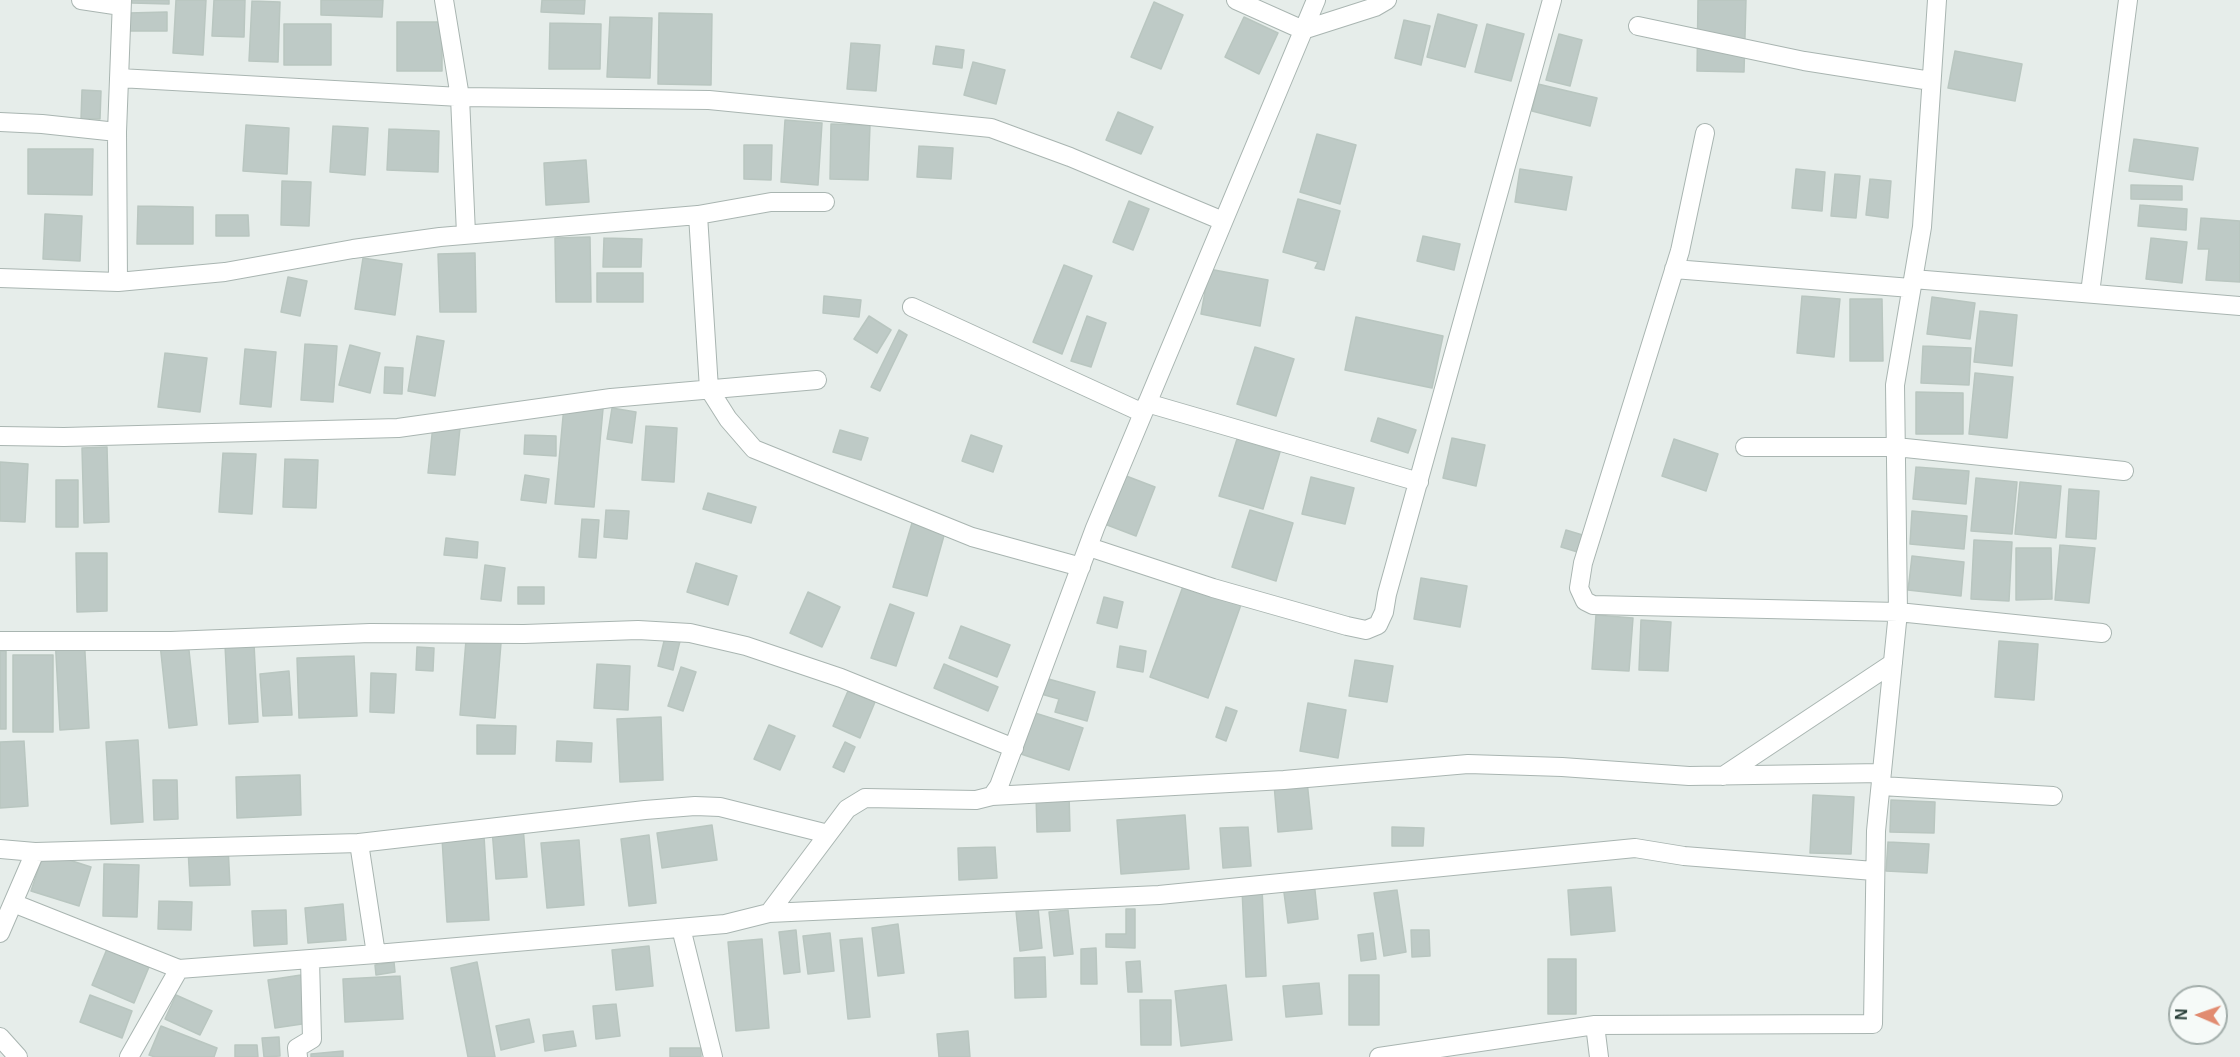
<!DOCTYPE html>
<style>
body{margin:0}
#map{position:relative;width:2240px;height:1057px;overflow:hidden;background:#e6edea;font-family:Helvetica,sans-serif}
canvas{display:block}
.north{position:absolute;left:2168px;top:985px;width:60px;height:60px;box-sizing:border-box;background:#f6faf8;border:2px solid #a3aeab;border-radius:50%;rotate:272deg;font-size:16px;font-weight:700;line-height:24px;text-align:center;color:#273d37}
.north::after{content:'';display:block;margin:auto;width:21px;height:27px;background:#e18b70;clip-path:polygon(50% 0,100% 100%,50% 72%,0 100%)}
</style>
<div id="map">
<canvas width="2240" height="1057"></canvas>
<div class="north">N</div>
</div>
<script>
const g = document.querySelector('canvas').getContext('2d');
g.lineJoin = 'round';
function fill(path, color) { g.fillStyle = color; g.fill(path, 'evenodd'); }
const toPath = rows => new Path2D(rows.map(r => 'M' + r).join(''));
function stroke(path, color, width, dash) { g.strokeStyle = color; g.lineWidth = width; g.lineCap = dash ? 'butt' : 'round'; g.setLineDash(dash || []); g.stroke(path); }
const building = toPath([
 [132,0,169,0,169,4,132,3,132,0],
 [176,0,206,0,203,55,173,53,176,0],
 [214,0,245,0,244,37,212,36,214,0],
 [321,0,383,0,382,17,321,15,321,0],
 [542,0,585,0,584,14,541,12,542,0],
 [1698,0,1746,0,1744,72,1697,71,1698,0],
 [252,1,280,2,278,62,249,61,252,1],
 [1154,2,1183,15,1161,69,1131,57,1154,2],
 [167,12,167,31,128,31,128,13,167,12],
 [659,13,712,14,711,85,658,84,659,13],
 [1438,14,1477,25,1465,67,1427,57,1438,14],
 [610,17,652,18,650,78,607,77,610,17],
 [1244,17,1278,33,1259,74,1225,57,1244,17],
 [1404,20,1430,26,1421,65,1395,58,1404,20],
 [397,22,442,22,442,71,397,71,397,22],
 [550,23,601,24,600,69,549,69,550,23],
 [284,24,331,24,331,65,284,65,284,24],
 [1487,24,1524,34,1511,81,1475,72,1487,24],
 [1559,34,1582,40,1570,86,1546,80,1559,34],
 [851,43,880,45,876,91,847,89,851,43],
 [936,46,964,50,962,68,933,64,936,46],
 [1955,51,2022,64,2015,101,1948,88,1955,51],
 [973,62,1005,70,996,104,964,95,973,62],
 [1538,84,1597,98,1590,126,1532,111,1538,84],
 [82,90,101,91,100,119,81,119,82,90],
 [1118,112,1153,127,1141,154,1106,140,1118,112],
 [785,120,822,123,818,185,781,182,785,120],
 [831,124,870,125,868,180,830,179,831,124],
 [246,125,289,128,287,174,243,171,246,125],
 [333,126,368,128,365,175,330,172,333,126],
 [389,129,439,131,438,172,387,170,389,129],
 [1317,134,1356,145,1340,204,1300,192,1317,134],
 [2134,139,2198,148,2193,180,2129,171,2134,139],
 [744,145,772,145,771,180,744,179,744,145],
 [919,146,953,148,951,179,917,177,919,146],
 [28,149,93,149,92,195,28,194,28,149],
 [586,160,589,202,546,205,544,163,586,160],
 [1520,169,1572,177,1566,210,1515,202,1520,169],
 [1796,169,1825,172,1822,211,1792,208,1796,169],
 [1835,174,1860,176,1856,218,1831,216,1835,174],
 [1870,179,1891,181,1888,218,1866,215,1870,179],
 [282,181,311,182,309,226,281,225,282,181],
 [2131,185,2182,186,2182,200,2131,199,2131,185],
 [1298,199,1340,211,1324,270,1315,268,1318,262,1283,252,1298,199],
 [1129,201,1149,209,1133,250,1113,242,1129,201],
 [2140,205,2187,209,2186,230,2138,226,2140,205],
 [138,206,193,207,193,244,137,244,138,206],
 [45,214,82,216,80,261,43,259,45,214],
 [216,215,248,215,249,236,216,236,216,215],
 [2201,218,2240,221,2240,282,2206,280,2209,249,2198,249,2201,218],
 [1423,236,1460,244,1454,270,1417,261,1423,236],
 [590,237,591,302,556,302,555,238,590,237],
 [604,238,642,239,641,267,603,267,604,238],
 [2151,238,2187,242,2182,283,2146,279,2151,238],
 [475,253,476,312,440,312,438,254,475,253],
 [363,258,402,264,395,315,355,309,363,258],
 [1064,265,1092,276,1062,354,1033,342,1064,265],
 [1209,269,1268,280,1260,326,1201,314,1209,269],
 [597,273,643,273,643,302,597,302,597,273],
 [288,277,307,281,300,316,281,312,288,277],
 [824,296,861,300,859,317,823,313,824,296],
 [1802,296,1840,299,1834,357,1797,353,1802,296],
 [1932,297,1975,303,1970,339,1927,334,1932,297],
 [1850,299,1882,299,1883,361,1850,361,1850,299],
 [1980,311,2017,315,2012,366,1974,362,1980,311],
 [869,316,891,330,877,353,854,339,869,316],
 [1087,316,1106,323,1091,367,1071,361,1087,316],
 [1356,317,1443,336,1432,388,1345,370,1356,317],
 [899,330,907,335,880,391,871,387,899,330],
 [417,336,444,341,435,396,408,391,417,336],
 [305,344,337,346,333,402,301,400,305,344],
 [350,345,380,353,370,393,339,385,350,345],
 [1923,346,1971,348,1969,385,1921,383,1923,346],
 [1255,347,1294,359,1276,416,1237,404,1255,347],
 [245,349,276,352,271,407,240,404,245,349],
 [165,353,207,358,200,412,158,407,165,353],
 [385,367,403,368,402,394,384,393,385,367],
 [1975,373,2013,377,2007,438,1969,434,1975,373],
 [1916,392,1963,393,1963,434,1916,434,1916,392],
 [564,406,603,409,594,507,555,504,564,406],
 [612,408,636,412,632,443,607,439,612,408],
 [1378,418,1416,430,1408,453,1371,441,1378,418],
 [433,425,460,428,455,475,428,473,433,425],
 [646,426,677,428,674,482,642,480,646,426],
 [840,430,868,438,861,460,833,452,840,430],
 [525,435,556,436,556,456,524,454,525,435],
 [971,435,1002,446,993,472,962,461,971,435],
 [1452,438,1485,445,1476,486,1443,478,1452,438],
 [1237,439,1280,452,1263,509,1219,496,1237,439],
 [1674,439,1718,454,1706,491,1662,476,1674,439],
 [107,447,109,522,84,523,82,448,107,447],
 [223,453,256,454,252,514,219,512,223,453],
 [285,459,318,460,316,508,283,507,285,459],
 [0,462,28,464,25,522,0,521,0,462],
 [1916,467,1969,471,1966,504,1913,499,1916,467],
 [1121,474,1155,487,1136,536,1102,523,1121,474],
 [525,475,549,479,546,503,521,500,525,475],
 [1311,477,1354,488,1345,524,1302,514,1311,477],
 [1976,478,2017,482,2012,534,1971,531,1976,478],
 [56,480,78,480,78,527,56,527,56,480],
 [2020,482,2061,486,2056,538,2015,534,2020,482],
 [2069,489,2099,491,2096,539,2066,537,2069,489],
 [708,493,756,507,751,523,703,509,708,493],
 [606,510,629,511,627,539,604,537,606,510],
 [1250,510,1293,523,1276,581,1232,567,1250,510],
 [1912,511,1967,516,1964,549,1910,544,1912,511],
 [582,519,599,520,596,558,579,557,582,519],
 [912,523,945,532,927,596,893,587,912,523],
 [1566,530,1599,540,1594,557,1561,547,1566,530],
 [446,538,478,542,477,558,444,555,446,538],
 [1974,540,2012,542,2009,601,1971,599,1974,540],
 [2060,545,2095,548,2089,603,2055,600,2060,545],
 [2016,548,2051,548,2052,599,2016,600,2016,548],
 [76,553,107,553,107,611,77,612,76,553],
 [1912,556,1964,562,1961,596,1908,590,1912,556],
 [696,563,737,576,728,605,687,592,696,563],
 [485,565,505,568,501,601,481,599,485,565],
 [1186,578,1243,599,1208,698,1150,677,1186,578],
 [1421,578,1467,586,1460,627,1414,619,1421,578],
 [518,587,544,587,544,604,518,604,518,587],
 [808,592,840,607,822,647,790,633,808,592],
 [1104,597,1123,602,1117,628,1097,623,1104,597],
 [890,604,914,613,896,666,871,658,890,604],
 [1596,615,1633,618,1629,671,1592,669,1596,615],
 [1641,620,1671,622,1668,671,1639,670,1641,620],
 [961,626,1010,645,997,677,949,658,961,626],
 [666,633,681,637,673,670,658,666,666,633],
 [84,634,89,728,60,730,55,636,84,634],
 [466,640,501,643,495,718,460,715,466,640],
 [188,641,197,725,169,728,160,644,188,641],
 [1999,641,2038,644,2034,700,1995,697,1999,641],
 [254,644,258,722,229,724,225,645,254,644],
 [1120,646,1146,651,1143,672,1117,667,1120,646],
 [417,647,434,648,433,671,416,670,417,647],
 [0,651,6,651,6,729,0,729,0,651],
 [13,655,53,655,53,732,13,732,13,655],
 [354,656,357,716,299,718,297,658,354,656],
 [1355,660,1393,666,1387,702,1349,696,1355,660],
 [597,664,630,666,628,710,594,708,597,664],
 [944,664,998,687,988,711,934,688,944,664],
 [681,667,696,672,683,711,668,706,681,667],
 [289,671,292,715,263,716,260,674,289,671],
 [371,673,396,674,394,713,370,712,371,673],
 [1045,678,1095,692,1087,721,1055,712,1059,699,1041,694,1045,678],
 [848,691,875,702,860,738,833,726,848,691],
 [1308,703,1346,710,1338,758,1300,751,1308,703],
 [1226,707,1237,711,1226,741,1216,737,1226,707],
 [1035,713,1083,728,1069,770,1021,754,1035,713],
 [661,717,663,780,620,782,617,719,661,717],
 [477,725,516,726,515,754,477,754,477,725],
 [769,725,795,736,780,770,754,759,769,725],
 [138,740,143,822,111,824,106,742,138,740],
 [24,741,28,806,0,808,0,742,24,741],
 [557,741,592,743,591,762,556,761,557,741],
 [845,742,855,747,844,772,833,767,845,742],
 [300,775,301,815,237,818,236,777,300,775],
 [153,780,177,780,178,819,154,820,153,780],
 [1307,781,1312,829,1278,832,1274,784,1307,781],
 [1036,794,1069,794,1070,831,1037,832,1036,794],
 [1813,795,1854,797,1851,854,1810,853,1813,795],
 [1891,800,1935,802,1934,833,1890,832,1891,800],
 [1185,815,1189,869,1121,874,1117,820,1185,815],
 [712,825,717,860,662,868,657,833,712,825],
 [523,826,527,877,496,879,492,829,523,826],
 [1248,827,1251,866,1223,868,1220,828,1248,827],
 [1392,827,1424,828,1423,846,1392,846,1392,827],
 [649,835,656,903,629,906,621,839,649,835],
 [484,836,489,920,447,922,442,838,484,836],
 [579,840,584,905,547,908,541,843,579,840],
 [1888,842,1929,844,1927,873,1886,871,1888,842],
 [228,846,230,885,190,886,188,848,228,846],
 [995,847,997,878,959,880,958,848,995,847],
 [44,852,91,867,79,906,31,891,44,852],
 [104,864,139,865,137,917,103,916,104,864],
 [1314,881,1318,919,1288,923,1283,885,1314,881],
 [1611,887,1615,931,1571,935,1568,890,1611,887],
 [1262,888,1266,976,1246,977,1242,889,1262,888],
 [1397,890,1406,952,1384,956,1374,893,1397,890],
 [159,901,192,902,191,930,158,929,159,901],
 [343,904,346,940,308,943,305,908,343,904],
 [1038,908,1042,948,1020,951,1016,911,1038,908],
 [1126,909,1135,909,1135,948,1106,947,1106,934,1126,934,1126,909],
 [286,910,287,944,254,946,252,911,286,910],
 [1068,910,1073,954,1054,956,1049,912,1068,910],
 [898,924,904,973,878,976,872,928,898,924],
 [796,930,800,972,784,974,779,932,796,930],
 [1411,930,1429,930,1430,956,1412,957,1411,930],
 [830,933,834,971,808,974,803,936,830,933],
 [1373,933,1376,959,1361,961,1358,935,1373,933],
 [862,938,870,1017,848,1019,840,940,862,938],
 [762,939,769,1028,736,1031,728,942,762,939],
 [649,946,653,986,616,990,612,950,649,946],
 [1096,948,1097,984,1081,984,1081,949,1096,948],
 [107,949,149,967,134,1003,92,985,107,949],
 [1045,957,1046,997,1015,998,1014,958,1045,957],
 [1548,959,1576,959,1576,1014,1548,1014,1548,959],
 [1140,961,1142,992,1128,992,1126,962,1140,961],
 [394,962,395,972,376,975,375,965,394,962],
 [477,962,495,1057,468,1057,451,968,477,962],
 [301,975,309,1023,275,1028,268,980,301,975],
 [1349,975,1379,975,1379,1025,1349,1025,1349,975],
 [400,976,403,1019,345,1022,343,979,400,976],
 [1319,983,1322,1014,1286,1017,1283,986,1319,983],
 [1226,985,1232,1040,1181,1046,1175,991,1226,985],
 [90,995,132,1011,122,1038,80,1022,90,995],
 [176,995,212,1011,200,1035,165,1019,176,995],
 [1140,1000,1171,1000,1171,1045,1141,1045,1140,1000],
 [616,1004,620,1036,596,1039,593,1006,616,1004],
 [529,1019,534,1042,501,1050,496,1026,529,1019],
 [161,1026,217,1048,214,1057,155,1057,149,1055,161,1026],
 [573,1031,576,1046,545,1051,543,1035,573,1031],
 [968,1031,970,1057,939,1057,937,1034,968,1031],
 [279,1037,280,1056,264,1057,262,1038,279,1037],
 [235,1045,257,1045,258,1057,235,1057,235,1045],
 [670,1048,701,1048,701,1057,670,1057,670,1048],
 [343,1051,343,1057,311,1057,311,1054,343,1051]
]);
const street = toPath([
 [81,0,121,6],
 [444,0,460,97,466,234],
 [1236,0,1303,30,1375,7,1387,0],
 [1638,26,1804,61,1931,81],
 [119,78,460,97,709,100,991,128,1070,157,1223,221],
 [0,122,42,124,117,132],
 [1705,133,1680,251,1583,563,1579,588,1585,601,1593,605,1898,612,2102,633],
 [698,215,709,389,728,419,754,449,972,537,1081,567],
 [1674,269,1911,288],
 [0,278,118,282,225,272,353,249,440,237,698,215,771,202,825,202],
 [1913,279,2240,306],
 [118,282,117,132,122,0],
 [2090,293,2128,0],
 [912,307,1143,413],
 [1147,403,1419,482],
 [0,436,64,437,398,428,611,398,817,380],
 [1745,447,1896,447,2124,471],
 [1089,547,1213,588,1347,626,1366,630,1378,625,1384,612,1387,594,1552,0],
 [0,641,171,641,370,633,524,634,638,630,690,633,746,646,841,678,1014,748],
 [1723,776,1893,663],
 [1881,786,2053,796],
 [992,796,999,786,1095,528,1316,0],
 [0,849,35,852,359,843,645,810,695,806,720,807,828,834],
 [13,903,179,969],
 [769,913,1159,895,1635,848,1684,856,1874,871],
 [681,928,713,1057],
 [0,933,35,852],
 [376,954,725,924,769,913,847,809,865,798,976,800,992,796,1284,780,1468,764,1562,767,1689,776,1882,773],
 [1595,1025,1873,1024,1876,831,1898,612,1895,385,1922,227,1937,0],
 [0,1037,18,1057],
 [129,1057,179,969,376,954,359,843],
 [298,1057,297,1048,312,1039,310,959],
 [1379,1057,1595,1025,1599,1057]
]);
fill(building, '#becac6');
stroke(building, '#b9c6c0', 1.5);
stroke(street, '#a9b5b1', 20);
stroke(street, '#fff', 18);
</script>
